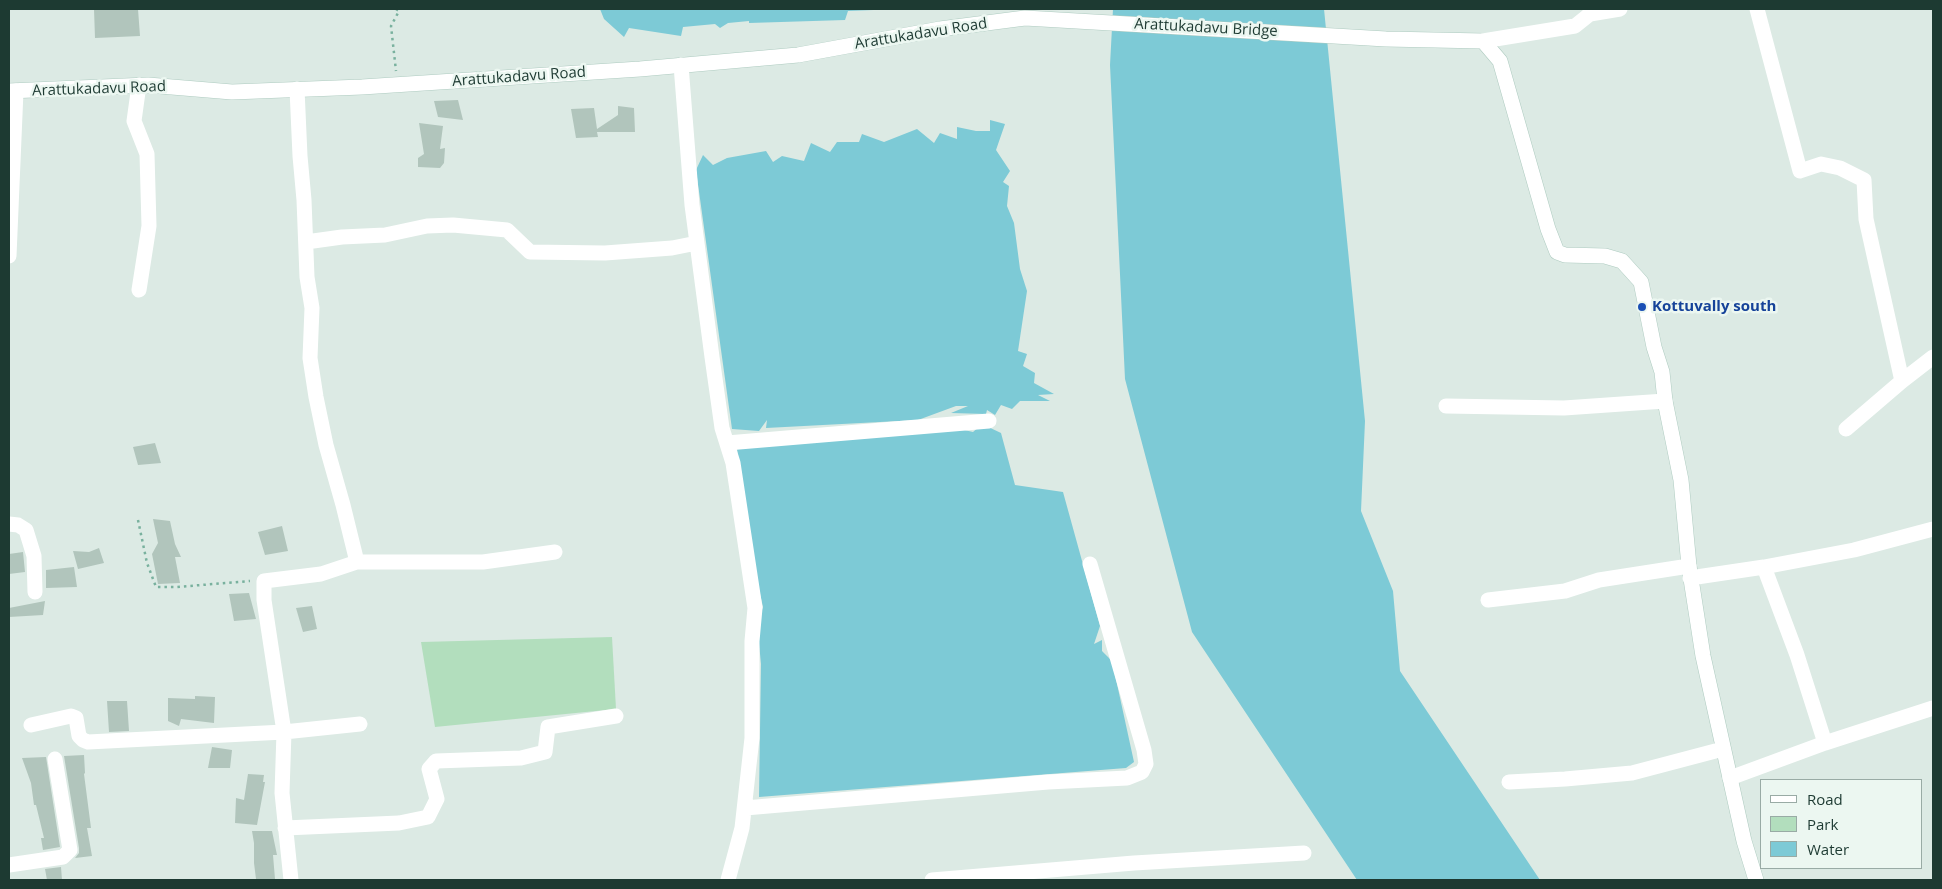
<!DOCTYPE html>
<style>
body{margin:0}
#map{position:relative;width:1942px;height:889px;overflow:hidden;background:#dceae4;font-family:"Open Sans",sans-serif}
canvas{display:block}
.frame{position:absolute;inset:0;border:10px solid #1d3a32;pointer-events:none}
.legend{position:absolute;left:1760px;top:779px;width:162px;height:90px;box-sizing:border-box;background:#ecf7f1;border:1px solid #99aba5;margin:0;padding:6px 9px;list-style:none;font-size:15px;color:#1d3a32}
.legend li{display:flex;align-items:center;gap:10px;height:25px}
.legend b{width:25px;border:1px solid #99aba5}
</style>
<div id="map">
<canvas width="1942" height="889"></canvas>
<div class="frame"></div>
<ul class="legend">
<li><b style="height:6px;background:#fff"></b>Road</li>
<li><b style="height:14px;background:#b2debd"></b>Park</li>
<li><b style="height:14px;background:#7dcad6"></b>Water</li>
</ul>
</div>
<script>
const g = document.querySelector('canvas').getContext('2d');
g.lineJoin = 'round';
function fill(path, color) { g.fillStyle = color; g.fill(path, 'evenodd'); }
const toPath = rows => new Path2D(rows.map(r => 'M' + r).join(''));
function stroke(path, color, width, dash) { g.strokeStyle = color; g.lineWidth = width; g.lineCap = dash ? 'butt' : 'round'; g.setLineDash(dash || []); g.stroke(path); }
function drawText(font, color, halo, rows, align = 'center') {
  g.font = font + ' "Open Sans",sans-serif'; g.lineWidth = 5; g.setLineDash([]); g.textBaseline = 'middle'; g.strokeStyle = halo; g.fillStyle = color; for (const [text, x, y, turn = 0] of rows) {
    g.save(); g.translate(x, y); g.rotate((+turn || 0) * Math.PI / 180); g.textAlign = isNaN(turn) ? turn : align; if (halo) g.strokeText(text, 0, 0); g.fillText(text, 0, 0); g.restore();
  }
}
const green = toPath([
 [612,637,616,709,435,727,421,642]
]);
const water = toPath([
 [600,9,899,9,848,11,845,20,749,23,749,21,728,23,720,28,715,24,683,27,681,36,629,28,624,37,604,19],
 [1113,9,1324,9,1365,421,1361,511,1393,591,1400,671,1540,880,1357,880,1192,632,1125,379,1110,65],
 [990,120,1005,124,996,150,1010,171,1003,182,1009,186,1007,206,1014,223,1020,269,1027,291,1018,351,1027,354,1023,366,1035,373,1034,383,1054,394,1038,395,1050,401,1020,401,1012,409,1001,405,995,415,987,410,986,414,951,413,968,406,956,406,918,420,766,428,767,420,759,431,732,429,696,170,703,155,713,165,727,158,766,151,773,162,782,156,804,161,811,143,830,152,837,142,859,142,862,134,884,142,917,129,934,143,940,133,957,139,957,127,976,131,990,131],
 [982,424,1001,433,1015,485,1063,492,1100,626,1094,644,1102,640,1102,651,1112,661,1134,762,1126,768,759,797,761,664,757,623,763,607,744,525,737,448,947,426,973,432]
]);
const building = toPath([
 [94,9,138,9,140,36,95,38],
 [458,100,463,120,438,117,434,101],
 [618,106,634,108,635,132,597,132,598,137,576,138,571,109,594,108,597,129,618,115],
 [419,123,443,126,440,149,445,148,444,163,440,168,418,167,418,158,424,154],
 [155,443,161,463,138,465,133,447],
 [153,519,170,521,175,544,181,557,175,557,180,583,158,584,152,554,158,543],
 [282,526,288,551,265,555,258,532],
 [99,548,104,563,78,569,73,551,89,552],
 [23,552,25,572,9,574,9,554],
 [74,567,77,587,46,588,46,570],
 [249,593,256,619,234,621,229,594],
 [45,601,43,615,9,617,9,608],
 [312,606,317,629,303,632,296,608],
 [195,696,215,697,214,723,181,719,179,726,168,721,168,698,195,699],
 [107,701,127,701,129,731,109,732],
 [212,747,232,750,230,768,208,768],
 [84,755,85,773,84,774,91,828,87,828,92,856,75,858,79,853,79,848,64,756],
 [46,757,60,847,43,850,41,838,44,838,36,805,34,805,31,783,22,758],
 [248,774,264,775,263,782,265,782,257,825,235,823,236,798,244,800],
 [252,831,272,831,277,855,273,855,275,879,256,879,254,863,254,843],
 [61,867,62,880,47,880,45,869]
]);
const path = toPath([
 [396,9,399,11,391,26,396,71],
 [138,520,147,563,156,587,177,587,250,581]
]);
const street = toPath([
 [1757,9,1800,171,1821,164,1840,168,1864,180,1866,219,1902,381],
 [1590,14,1620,9],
 [1483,41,1575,26,1590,14,1590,9],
 [681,65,692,205,712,357,722,428,733,463,755,608,752,641,752,738,742,828,728,880],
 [139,85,134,121,147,154,149,226,139,290],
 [306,242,342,237,385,235,427,226,453,225,507,230,530,252,605,253,672,248,697,243],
 [9,256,16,91],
 [1446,406,1564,408,1665,401],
 [1846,429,1902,381,1933,357],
 [727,443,989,421],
 [9,524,18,525,26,530,34,556,35,592],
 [357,562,483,562,555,552],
 [1764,567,1797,655,1825,743],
 [1690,578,1764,567,1854,550,1933,529],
 [1488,600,1565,591,1599,580,1689,566],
 [31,725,71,716,76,718,79,736,83,740,88,742,284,732,360,724],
 [1730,778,1825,743,1933,708],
 [1509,782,1565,779,1632,773,1723,749],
 [745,808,1048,782,1127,778,1142,772,1146,764,1144,750,1090,564],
 [285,828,399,823,428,817,437,799,429,769,436,761,521,758,545,752,548,727,616,716],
 [9,865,63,857,70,850,55,759],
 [291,880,282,793,284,732,264,600,264,581,321,574,357,562,343,505,326,445,316,397,310,358,312,308,307,277,304,200,300,156,297,89],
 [932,880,1134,863,1304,853]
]);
const secondary = toPath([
 [9,91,148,85,232,92,362,87,640,69,798,55,940,29,1025,18,1386,39,1483,41,1500,61,1548,229,1557,252,1565,255,1605,256,1622,261,1641,282,1654,347,1662,372,1665,401,1681,480,1689,566,1703,656,1744,841,1756,880]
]);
const markers = [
 [1642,307,5,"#1a4fb4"]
];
const streetNames = [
 ["Arattukadavu Bridge",1206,28,3],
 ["Arattukadavu Road",921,34,-9],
 ["Arattukadavu Road",519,77,-4],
 ["Arattukadavu Road",99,89,-2]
];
const transitNames = [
 ["Kottuvally south",1652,307]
];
fill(green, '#b2debd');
fill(water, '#7dcad6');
fill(building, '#b1c5bc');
stroke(secondary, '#aecbc0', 16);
stroke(path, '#79b19e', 2.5, [2.5, 4]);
stroke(street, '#fff', 15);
stroke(secondary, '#fff', 15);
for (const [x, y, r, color] of markers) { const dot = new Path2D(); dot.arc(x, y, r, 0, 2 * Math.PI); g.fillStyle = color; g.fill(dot); stroke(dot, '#ecf7f1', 2); }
drawText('15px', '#1d3a32', '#ecf7f1', streetNames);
drawText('bold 15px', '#164399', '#ecf7f1', transitNames, 'left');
</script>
